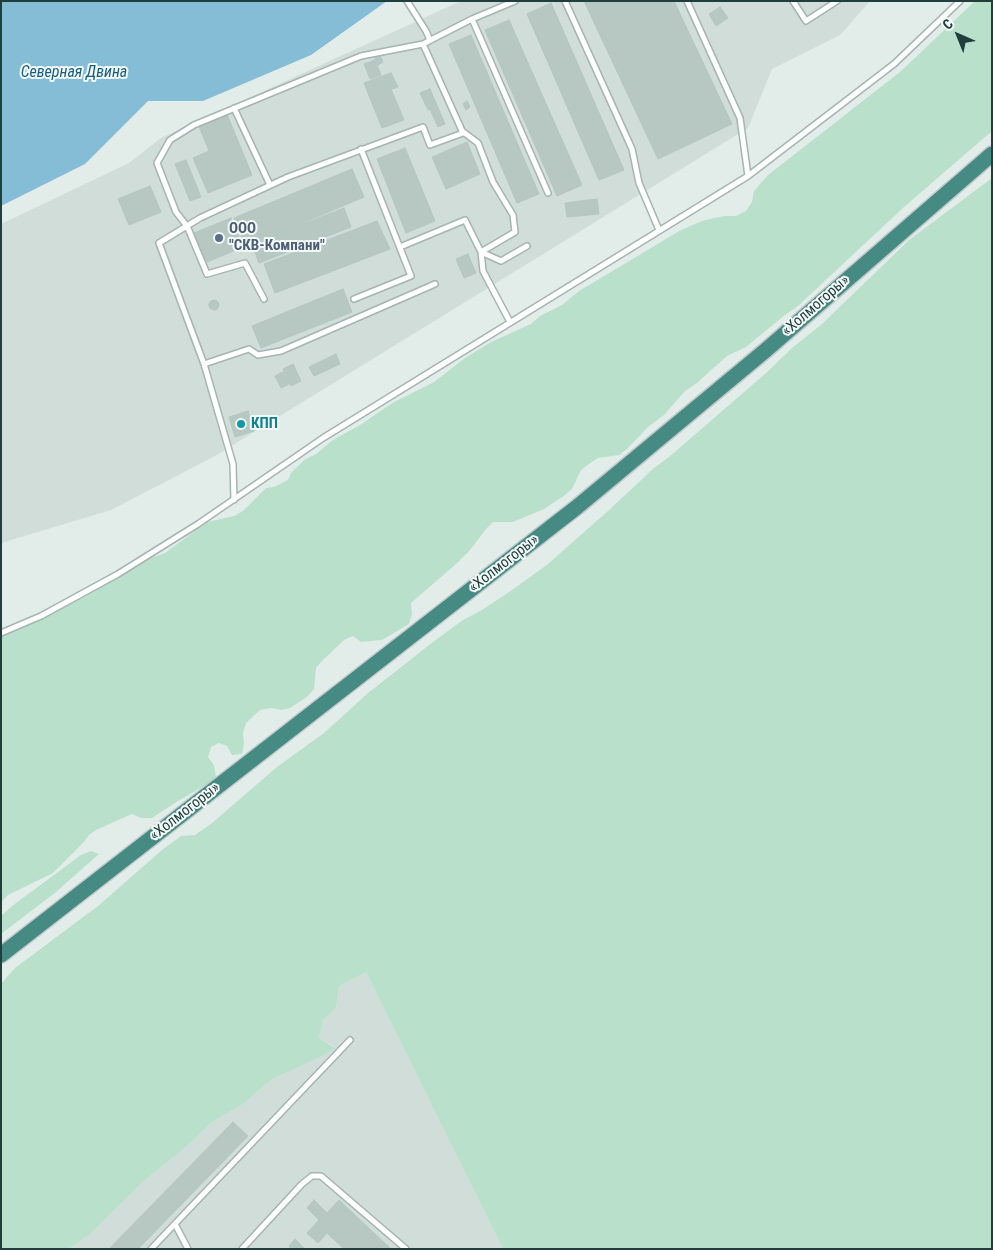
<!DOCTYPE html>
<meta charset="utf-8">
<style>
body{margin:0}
#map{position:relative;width:993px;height:1250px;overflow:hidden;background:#e2edea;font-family:"Roboto Condensed",sans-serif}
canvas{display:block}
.frame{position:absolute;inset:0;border:2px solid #203f3c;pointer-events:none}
.north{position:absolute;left:933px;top:10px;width:50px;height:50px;-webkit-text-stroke:4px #f2f9f7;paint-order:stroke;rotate:316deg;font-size:14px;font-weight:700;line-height:20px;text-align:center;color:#203f3c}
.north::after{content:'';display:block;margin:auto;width:18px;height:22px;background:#203f3c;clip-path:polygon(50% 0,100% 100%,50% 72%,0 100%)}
</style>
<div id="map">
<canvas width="993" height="1250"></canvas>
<div class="frame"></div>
<div class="north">С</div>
</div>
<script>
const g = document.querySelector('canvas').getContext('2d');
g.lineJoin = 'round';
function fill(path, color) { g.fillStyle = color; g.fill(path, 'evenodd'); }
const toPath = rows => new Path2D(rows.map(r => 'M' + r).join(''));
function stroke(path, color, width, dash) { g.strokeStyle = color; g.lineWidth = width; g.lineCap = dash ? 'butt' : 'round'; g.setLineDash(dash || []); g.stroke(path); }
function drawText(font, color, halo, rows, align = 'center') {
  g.font = font + ' "Roboto Condensed",sans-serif'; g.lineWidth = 4; g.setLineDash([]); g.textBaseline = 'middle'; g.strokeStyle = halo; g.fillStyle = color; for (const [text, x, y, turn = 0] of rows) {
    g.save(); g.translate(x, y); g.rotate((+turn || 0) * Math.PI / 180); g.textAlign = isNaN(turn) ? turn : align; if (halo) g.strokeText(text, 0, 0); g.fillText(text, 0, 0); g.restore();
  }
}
const built = toPath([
 [461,1,870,1,840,35,772,69,748,128,215,456,111,510,1,543,1,224,129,163,161,138],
 [366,972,503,1249,69,1249,90,1234,144,1181,186,1147,212,1122,243,1104,271,1080,320,1057,335,1047,319,1038,323,1020,336,1008,339,986]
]);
const green = toPath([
 [975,1,992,1,992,131,904,207,798,306,785,315,746,347,727,356,697,383,685,391,664,415,648,427,627,449,619,455,598,458,589,464,581,470,572,489,565,495,544,509,513,522,493,522,486,529,470,550,456,564,411,603,412,614,409,624,382,640,361,642,353,636,344,640,322,661,316,668,314,689,307,697,290,708,281,710,271,708,260,710,246,723,243,733,244,744,242,754,232,755,227,746,219,743,211,747,208,757,214,765,216,777,209,783,178,801,152,818,141,818,132,814,96,830,89,835,83,843,53,873,8,895,1,902,1,636,61,609,90,594,145,560,165,553,207,522,234,516,243,511,266,488,274,487,288,480,291,473,304,460,316,454,333,440,360,425,394,402,434,382,465,358,491,342,531,324,540,316,562,305,579,291,681,230,702,221,724,216,736,216,746,211,752,202,754,191,768,175,900,72],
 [992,178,992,1249,503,1249,366,972,339,986,336,1008,323,1020,319,1038,335,1048,320,1057,271,1080,243,1104,212,1122,186,1147,144,1181,90,1234,69,1249,1,1249,1,984,15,968,98,906,162,850,181,836,195,835,212,823,277,767,324,733,368,693,433,642,463,620,482,610,515,588,548,564,609,510,654,468,669,457,765,374,792,348,822,324,909,240],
 [91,851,99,854,56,892,1,934,1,916,12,906,81,855]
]);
const water = toPath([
 [1,1,387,1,311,55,203,101,148,101,85,164,1,206]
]);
const building = toPath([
 [584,1,674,1,732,124,658,159,584,1],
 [551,3,624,170,599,180,527,14,551,3],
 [720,7,728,18,716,26,709,14,720,7],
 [509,20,582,185,557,196,485,30,509,20],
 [471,35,539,194,517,203,449,44,471,35],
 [379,53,383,62,378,65,374,56,379,53],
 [375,60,381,75,370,79,364,64,375,60],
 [391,73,398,87,392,89,386,75,391,73],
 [385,75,404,120,382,128,364,83,385,75],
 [430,89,445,124,438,127,430,109,428,110,420,93,430,89],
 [467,101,470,107,466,110,463,104,467,101],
 [226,112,252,175,208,193,193,158,209,151,198,124,226,112],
 [467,142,480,174,446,189,432,157,467,142],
 [405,148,435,221,406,233,377,159,405,148],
 [186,160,201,197,190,201,175,164,186,160],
 [352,169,364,197,246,247,234,218,352,169],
 [150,186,161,212,129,225,118,199,150,186],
 [597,199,599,214,567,217,565,203,597,199],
 [344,208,351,227,259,263,252,244,344,208],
 [231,218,243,247,207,262,194,233,231,218],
 [377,221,390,249,275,293,264,264,377,221],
 [468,254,476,273,464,278,456,259,468,254],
 [343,289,352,312,261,348,252,326,343,289],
 '209 305a5 5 0 1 1 10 0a5 5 0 1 1-10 0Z',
 [336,354,340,364,314,376,309,367,336,354],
 [293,364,301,381,291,386,283,369,293,364],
 [283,372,289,384,281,388,275,376,283,372],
 [248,411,254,431,235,437,229,417,248,411],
 [233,1122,248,1136,138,1249,109,1249,233,1122],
 [314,1200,327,1213,339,1200,391,1249,344,1249,327,1233,318,1243,307,1233,319,1220,307,1208,314,1200],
 [295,1239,305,1249,291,1249,289,1246,295,1239]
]);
const service = toPath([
 [407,1,426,31,430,40],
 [515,1,472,19,548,193],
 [565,1,632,149,639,183,659,230],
 [687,1,740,118,748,176],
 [793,1,806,21,837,1],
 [234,108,270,185],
 [462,131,478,143,493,182,513,215,515,232,481,252,483,271,510,322],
 [400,247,465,220,481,252,501,261,527,246],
 [264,299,245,263,207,274,187,226,176,212,157,163,170,140,194,125,361,56,423,44],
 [354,299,411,276,361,149],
 [204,364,249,349,258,355,281,351,435,284],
 [234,500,233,464,204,364,159,243,200,218,288,177,423,127,430,145,463,133,423,44,472,19],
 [1,633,41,616,118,574,198,524,323,438,748,176,894,64,960,1],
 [175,1224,188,1249],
 [151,1249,350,1040],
 [242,1249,302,1184,312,1176,321,1176,406,1249]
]);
const trunk = toPath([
 [1,955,577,507,766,350,992,154]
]);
const markers = [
 [219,238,5,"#5c6f8a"],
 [241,424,5,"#0f9aa8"]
];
const serviceNames = [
 ["ООО",229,229],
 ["\"СКВ-Компани\"",229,246]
];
const streetNames = [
 ["«Холмогоры»",816,306,-41],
 ["«Холмогоры»",504,564,-38],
 ["«Холмогоры»",185,812,-38]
];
const cultureNames = [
 ["КПП",251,424]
];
const waterNames = [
 ["Северная Двина",74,73]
];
fill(built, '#d0ddd9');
fill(green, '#b9e0ca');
fill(water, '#86bdd6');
fill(building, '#b7c8c3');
stroke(building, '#b4c7c2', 1);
stroke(service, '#a4b5b2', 8);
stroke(trunk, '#c1c9c8', 18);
stroke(service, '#fff', 5);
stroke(trunk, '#468a84', 15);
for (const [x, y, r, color] of markers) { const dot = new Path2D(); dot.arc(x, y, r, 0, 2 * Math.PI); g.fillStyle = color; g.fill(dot); stroke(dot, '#f2f9f7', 2); }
drawText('bold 15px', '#4e5e75', '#f2f9f7', serviceNames, 'left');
drawText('15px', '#203f3c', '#f2f9f7', streetNames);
drawText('bold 15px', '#0d838f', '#f2f9f7', cultureNames, 'left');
drawText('italic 16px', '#165d80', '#f2f9f7', waterNames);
</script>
